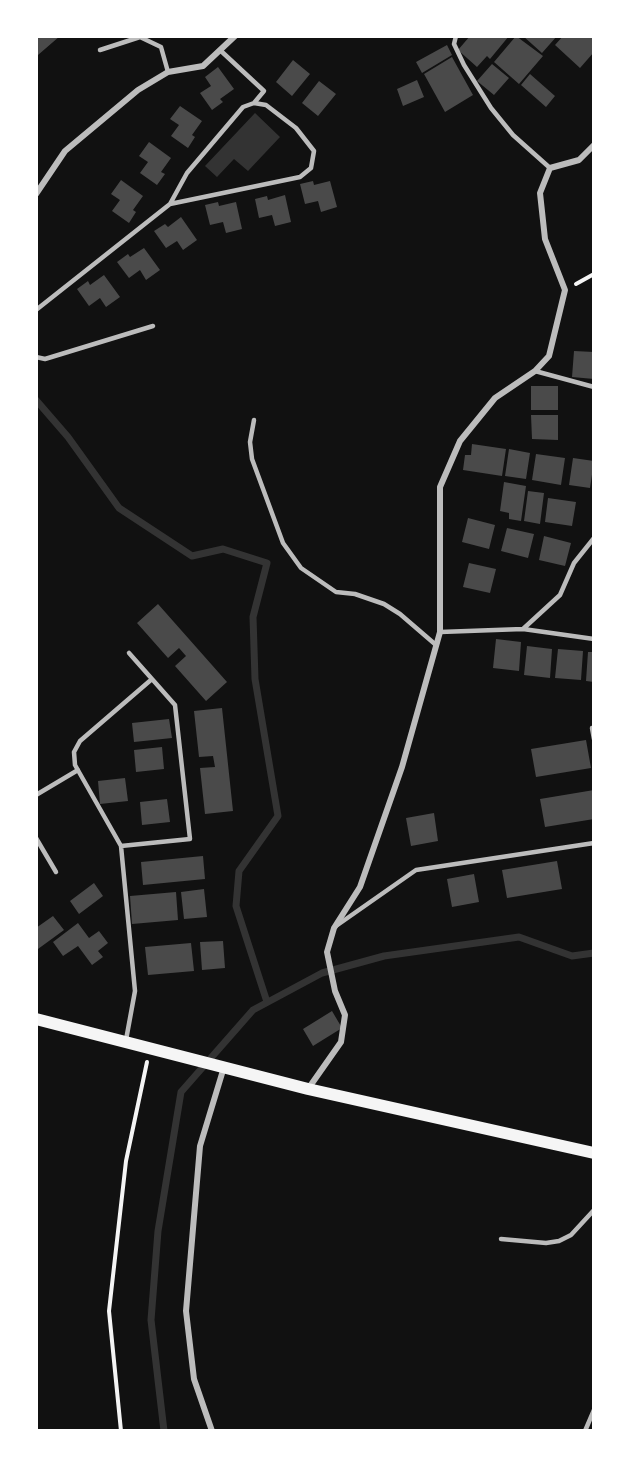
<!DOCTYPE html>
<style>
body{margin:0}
#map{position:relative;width:630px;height:1467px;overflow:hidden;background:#111;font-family:"Roboto Condensed",sans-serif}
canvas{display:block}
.frame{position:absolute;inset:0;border:38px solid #fff;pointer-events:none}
</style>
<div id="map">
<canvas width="630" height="1467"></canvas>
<div class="frame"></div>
</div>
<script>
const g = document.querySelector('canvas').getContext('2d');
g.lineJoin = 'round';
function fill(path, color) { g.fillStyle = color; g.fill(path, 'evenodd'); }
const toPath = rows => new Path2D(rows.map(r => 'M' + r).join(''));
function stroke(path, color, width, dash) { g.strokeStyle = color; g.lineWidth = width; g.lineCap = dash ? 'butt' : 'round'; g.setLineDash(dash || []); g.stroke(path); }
const water = toPath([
 [255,113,280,137,248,171,234,159,217,177,205,166]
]);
const stream = toPath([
 [36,400,68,437,119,508,192,556,223,549,267,563,253,617,255,679,278,816,239,871,236,906,267,1002],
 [164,1431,151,1320,158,1231,181,1092,253,1010,322,973,384,956,519,937,572,956,594,953]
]);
const building = toPath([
 [36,36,60,36,38,55],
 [470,36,509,36,490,59,487,56,477,67,458,50],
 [516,36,543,56,519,84,494,62],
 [523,36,557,36,542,53],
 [563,36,594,36,594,52,580,68,555,45],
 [447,45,452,55,422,73,416,62],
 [452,57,473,95,445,112,424,74],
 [293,60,310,74,292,96,276,82],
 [492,64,509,78,494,95,477,81],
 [218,67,234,89,220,99,223,102,212,110,200,93,211,86,205,77],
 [530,74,555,96,546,107,521,85],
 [417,80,424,97,403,106,397,89],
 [319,81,336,94,318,116,302,103],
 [180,106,202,121,192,135,195,137,188,148,171,136,179,125,170,119],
 [149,142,171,158,161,172,165,174,157,185,140,173,148,162,139,156],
 [121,180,143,196,133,210,136,212,129,223,112,211,120,200,111,194],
 [313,181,314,185,330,181,337,207,321,212,318,201,305,204,300,184],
 [285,195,291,222,275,226,272,215,259,218,255,199,267,196,268,200],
 [218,202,219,206,236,202,242,229,226,233,223,222,210,225,205,205],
 [181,217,197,240,183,250,177,241,166,248,154,231,165,224,168,227],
 [144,248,160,270,146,280,140,270,129,278,117,262,128,254,130,257],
 [104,275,120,297,106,307,100,298,89,306,77,289,88,281,90,285],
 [574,351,594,352,594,379,572,377],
 [531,386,558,386,558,410,531,410],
 [531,415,558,415,558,440,532,439],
 [472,444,506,449,502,476,463,470,465,455,471,455],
 [509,449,530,453,526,479,505,476],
 [536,454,565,458,561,485,532,480],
 [573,458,594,461,590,488,569,485],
 [504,482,526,486,521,521,509,519,509,513,500,511],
 [528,491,544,493,540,524,524,521],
 [548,498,576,502,572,526,545,522],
 [468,518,495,525,489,549,462,542],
 [507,528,534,534,528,558,501,551],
 [544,536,571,543,565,566,539,560],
 [469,563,496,569,490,593,463,587],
 [158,604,227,682,206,701,175,666,186,656,179,648,168,658,137,623],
 [496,639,521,642,519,671,493,668],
 [527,646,552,649,550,678,524,675],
 [558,649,583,651,581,680,555,678],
 [588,652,594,652,594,682,586,681],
 [222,708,233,811,205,814,200,768,215,767,213,756,199,757,194,711],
 [169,719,172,738,134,742,132,723],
 [586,740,591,768,536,777,531,749],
 [162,747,164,769,136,772,134,750],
 [125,778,128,801,100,804,98,781],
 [594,790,594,819,545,827,540,799],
 [167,799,170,822,142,825,140,802],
 [434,813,438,841,411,846,406,818],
 [203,856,205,879,143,885,141,862],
 [557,861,562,889,507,898,502,870],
 [474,874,479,902,452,907,447,879],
 [94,883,103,896,79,914,70,901],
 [204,889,207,917,184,919,181,892],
 [176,892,178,920,132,924,130,896],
 [53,916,64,930,38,949,36,928],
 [78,923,89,938,99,931,108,943,98,951,103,957,92,965,78,946,63,956,53,942],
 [223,941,225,968,202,970,200,942],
 [191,943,194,971,148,975,145,947],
 [332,1011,342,1028,313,1046,303,1029]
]);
const path = toPath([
 [576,284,594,274],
 [121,1431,109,1311,126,1161,147,1062]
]);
const service = toPath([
 [456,36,454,44,464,65,491,108,513,135,550,168],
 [100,50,140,37,161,47,168,72],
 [221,51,264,91,254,103],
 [36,310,170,204,187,173,243,107,254,103,266,105,296,128,314,151,311,168,300,177,170,204],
 [36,357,45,359,153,326],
 [535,371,594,387],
 [254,420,250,442,252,459,283,543,301,568,336,592,355,594,384,604,400,614,436,645],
 [523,629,594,639],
 [440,632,523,629,560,595,574,563,594,538],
 [592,728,594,739],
 [36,795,78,770],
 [36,838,56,872],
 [121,846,190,839,175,705,129,653],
 [336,926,416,870,594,843],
 [126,1040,135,991,121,846,75,765,74,752,80,741,152,679],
 [501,1239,546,1243,559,1241,571,1235,594,1210],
 [585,1431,594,1410]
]);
const minor = toPath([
 [36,194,65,151,138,90,168,72,203,66,235,36],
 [308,1089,341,1042,345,1015,335,991,327,952,334,928,360,887,402,767,440,632,440,487,460,441,495,398,535,371,549,356,565,290,545,239,540,193,550,168,579,160,594,145],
 [212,1431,194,1379,186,1311,200,1146,224,1067]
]);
const secondary = toPath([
 [36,1019,308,1089,594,1153]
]);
fill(water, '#333');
stroke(stream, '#333', 7);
fill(building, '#4a4a4a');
stroke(path, '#f5f5f5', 4);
stroke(service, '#bcbcbc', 4.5);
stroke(minor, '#bcbcbc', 6);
stroke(secondary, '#f5f5f5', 12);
</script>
